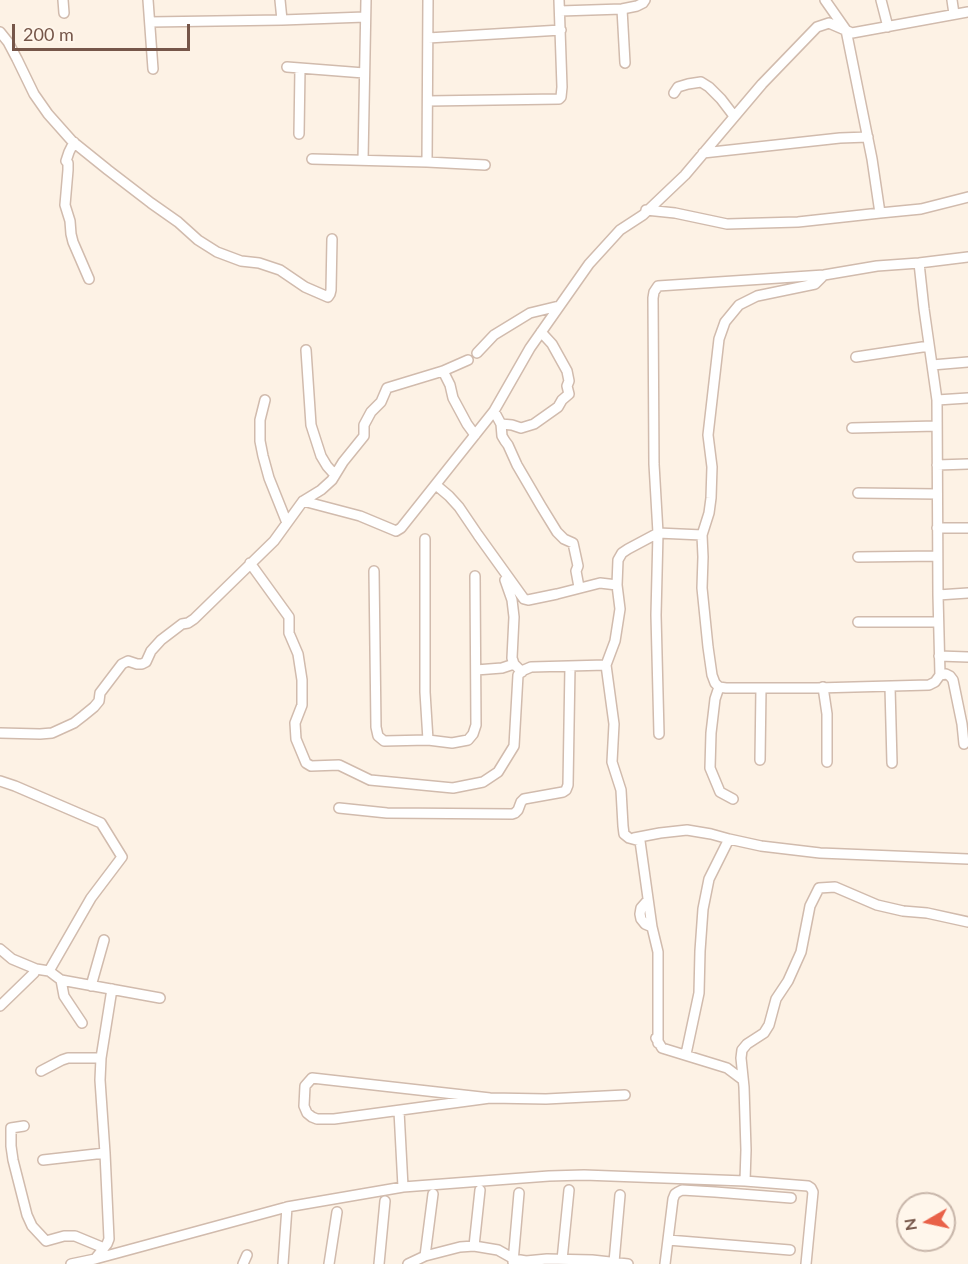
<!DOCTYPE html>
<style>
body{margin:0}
#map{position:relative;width:968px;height:1264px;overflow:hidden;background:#fdf2e5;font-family:Lato,sans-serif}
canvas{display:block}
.north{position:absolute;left:896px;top:1192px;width:60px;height:60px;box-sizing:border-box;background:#fff6eb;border:2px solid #c8b6aa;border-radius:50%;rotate:261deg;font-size:16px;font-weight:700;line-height:24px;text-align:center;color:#765649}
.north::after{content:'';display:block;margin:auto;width:21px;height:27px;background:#e96148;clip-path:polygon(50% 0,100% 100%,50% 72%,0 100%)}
.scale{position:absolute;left:12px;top:24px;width:178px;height:27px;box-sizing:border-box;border:3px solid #765649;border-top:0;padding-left:8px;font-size:18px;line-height:21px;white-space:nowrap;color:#765649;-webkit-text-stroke:4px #fff6eb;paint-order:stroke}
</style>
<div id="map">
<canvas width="968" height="1264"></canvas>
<div class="north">N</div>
<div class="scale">200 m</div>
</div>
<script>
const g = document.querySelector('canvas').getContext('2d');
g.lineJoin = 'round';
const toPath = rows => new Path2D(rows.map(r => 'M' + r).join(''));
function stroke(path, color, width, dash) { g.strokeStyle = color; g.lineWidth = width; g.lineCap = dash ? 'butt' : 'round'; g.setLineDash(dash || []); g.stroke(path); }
const minor = toPath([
 [63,0,64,13],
 [148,0,153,69],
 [280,0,282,20],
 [825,0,846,30,872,159,880,213,921,209,968,197],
 [881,0,888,27],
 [952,0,954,14],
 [622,9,625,63],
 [560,11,622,9,637,6,643,3,645,0],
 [150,22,282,20,365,17],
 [0,32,8,42,17,59,34,94,48,114,72,141,108,170,151,203,178,222,198,240,217,252,241,261,259,263,280,270,305,287,328,297,330,294,331,290,332,239],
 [428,38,561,30],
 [287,67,364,73],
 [674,93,678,87,688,84,701,82,709,87,721,99,734,116],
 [428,101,559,99,561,97,562,87,559,0],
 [299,134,300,68],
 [74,142,69,152,66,161,68,163,68,170,65,205,70,221,71,234,73,242,89,279],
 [703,153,840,138,868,137],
 [312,159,427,162,485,165],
 [363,160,366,0],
 [427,162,428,0],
 [646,210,675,213,727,224,798,222,880,213],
 [824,275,815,284,757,296,739,305,725,322,719,339,708,435,712,467,711,498,709,513,702,535,703,557,702,588,708,647,712,675,715,683,719,687,726,688,817,688,929,685,935,682,940,675,938,595,937,400,924,309,919,263],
 [306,350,311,425,321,456,327,466,335,475],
 [477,353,494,335,530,313,559,306],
 [856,357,929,346],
 [932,365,968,362],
 [443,371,450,385,453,398,467,424,475,435],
 [265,400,260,420,260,441,263,456,269,478,287,523],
 [937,400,968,398],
 [494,411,501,424,502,436,505,441,508,445,517,465,541,506,557,532,564,539,573,543,578,566,576,571,579,587],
 [501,424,512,425,521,428,534,424,558,407,562,400,569,394,567,386,569,381,567,371,552,344,541,332],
 [852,428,937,426],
 [937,465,968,464],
 [436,485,449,496,459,507,478,535,524,599,528,600,557,594,600,583,617,585],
 [858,493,937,494],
 [303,501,360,516,396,531,401,528,494,411,530,348,589,264,620,230,643,215,685,175,762,84,817,27,829,23,852,33,968,12],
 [937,528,968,528],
 [425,539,425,692,428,740],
 [858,557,937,556],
 [250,563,289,617,289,633,298,654,302,680,302,705,295,723,296,739,306,763,311,766,339,765,370,780,453,788,483,782,498,772,514,746,518,675,524,670,531,667,606,665],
 [374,571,376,727,378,736,384,741,428,740,452,743,468,740,473,734,476,725,475,576],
 [505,580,512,600,514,617,512,658,514,664,522,672],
 [938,595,968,593],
 [858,622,938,622],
 [939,656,968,657],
 [476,670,502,668,514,664],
 [940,675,946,674,950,676,953,680,962,724,964,744],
 [719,687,715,699,711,733,710,768,720,792,733,799],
 [823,687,827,714,827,762],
 [890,687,892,763],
 [0,733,40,734,52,733,74,723,83,716,94,707,99,701,100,693,122,664,128,661,137,664,142,664,146,662,151,651,161,640,182,624,188,623,194,619,274,541,303,501,321,490,332,480,343,462,364,436,364,425,371,412,381,402,387,388,443,371,468,360],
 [659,734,656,615,658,533,654,464,653,298,654,292,658,286,824,275,877,266,919,263,968,257],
 [760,760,761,688],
 [0,781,15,786,101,823,122,857,91,898,49,971,36,969,12,959,0,949],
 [339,808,387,813,512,814,515,813,518,810,521,802,524,799,563,792,566,790,568,785,570,666],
 [634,838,660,833,687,830,711,834,729,839,761,846,820,853,968,859],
 [648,900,641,908,640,914,641,919,645,924,652,927],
 [49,971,61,980,160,998],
 [61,980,64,996,82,1023],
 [91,986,104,940],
 [0,1006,34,973,36,969],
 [656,1038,662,1048,727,1068,743,1080],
 [658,1043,658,952,652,927,640,841,629,838,624,834,623,826,621,790,612,762,614,724,606,665,615,641,620,609,617,585,618,560,622,553,628,549,658,533,702,535],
 [686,1054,699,993,700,951,703,909,709,879,729,839],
 [41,1071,62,1060,68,1058,101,1058],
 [490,1098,334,1119,317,1119,312,1117,307,1113,304,1106,305,1086,312,1078,490,1098,546,1099,625,1095],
 [399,1111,403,1187],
 [24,1126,11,1128,11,1146,13,1160,27,1215,32,1226,46,1241,64,1236,75,1236,104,1248],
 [43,1160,105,1153],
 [745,1181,746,1150,744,1087,741,1058,742,1050,747,1044,764,1033,769,1025,776,999,788,981,801,952,810,906,819,888,835,887,877,905,903,911,927,913,968,922],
 [668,1240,790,1250],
 [474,1246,480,1190],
 [425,1256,433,1194],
 [95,1259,107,1244,109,1239,105,1153,100,1080,101,1058,112,989],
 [562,1260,569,1190],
 [513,1262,519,1193],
 [614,1262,620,1195],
 [71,1264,95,1259,287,1207,403,1187,549,1176,584,1175,745,1181,808,1186,811,1188,813,1192,806,1264],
 [243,1264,247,1255],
 [283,1264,287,1207],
 [329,1264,337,1212],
 [379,1264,385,1201],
 [408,1264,425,1256,460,1247,474,1246,498,1250,514,1259,526,1261,547,1259,592,1260,628,1264],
 [665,1264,673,1199,675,1194,678,1192,682,1190,715,1192,791,1198]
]);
stroke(minor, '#d1bbad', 12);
stroke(minor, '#fff', 9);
</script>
